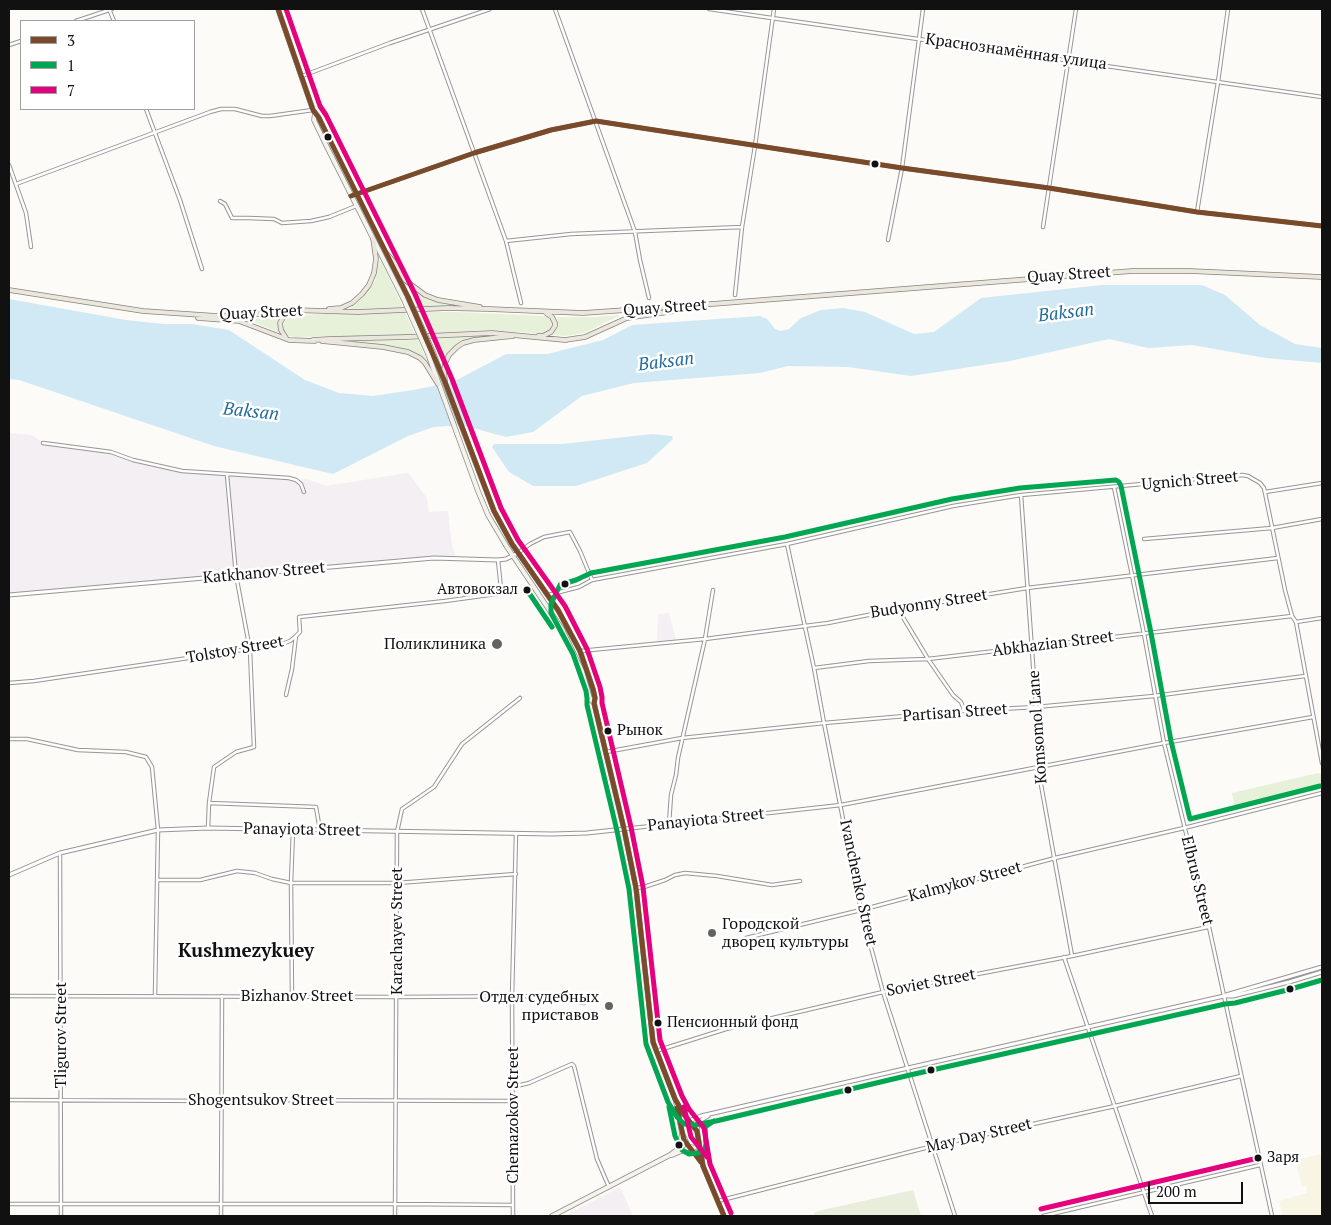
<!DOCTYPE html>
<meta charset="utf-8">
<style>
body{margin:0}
#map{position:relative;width:1331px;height:1225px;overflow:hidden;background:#fcfbf7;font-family:"PT Serif",serif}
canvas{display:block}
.frame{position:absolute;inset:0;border:10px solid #111;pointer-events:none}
.legend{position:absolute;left:20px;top:20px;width:175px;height:90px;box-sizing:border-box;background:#fff;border:1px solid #a0a0a0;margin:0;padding:6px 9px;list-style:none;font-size:15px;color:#111}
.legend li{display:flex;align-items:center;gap:10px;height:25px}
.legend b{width:25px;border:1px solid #a0a0a0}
.scale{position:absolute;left:1148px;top:1182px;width:95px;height:22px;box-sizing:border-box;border:2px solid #111;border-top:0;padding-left:6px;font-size:15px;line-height:18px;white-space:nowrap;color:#111;-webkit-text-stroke:4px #fff;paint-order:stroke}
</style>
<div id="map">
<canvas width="1331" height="1225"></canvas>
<div class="frame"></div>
<ul class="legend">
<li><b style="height:6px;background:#7a4b2a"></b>3</li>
<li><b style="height:6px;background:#00a651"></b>1</li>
<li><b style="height:6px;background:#e5007d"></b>7</li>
</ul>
<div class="scale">200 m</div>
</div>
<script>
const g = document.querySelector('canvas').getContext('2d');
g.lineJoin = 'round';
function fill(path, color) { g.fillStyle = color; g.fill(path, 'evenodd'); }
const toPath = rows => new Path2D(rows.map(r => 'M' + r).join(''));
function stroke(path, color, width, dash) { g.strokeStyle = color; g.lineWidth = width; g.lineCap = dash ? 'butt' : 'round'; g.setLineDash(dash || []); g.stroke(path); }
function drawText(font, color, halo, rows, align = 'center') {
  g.font = font + ' "PT Serif",serif'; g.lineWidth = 5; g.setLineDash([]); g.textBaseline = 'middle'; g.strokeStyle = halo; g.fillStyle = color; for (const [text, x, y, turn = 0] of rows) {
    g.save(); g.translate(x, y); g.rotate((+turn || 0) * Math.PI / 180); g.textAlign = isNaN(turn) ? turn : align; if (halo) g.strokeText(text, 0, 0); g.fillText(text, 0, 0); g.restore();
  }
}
const industrial = toPath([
 [9,433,32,435,43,443,111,452,133,460,182,471,296,480,307,479,326,486,408,473,427,498,429,512,448,511,452,546,457,559,434,558,9,595],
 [669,613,676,640,657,641,658,614],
 [620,1187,633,1216,564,1216]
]);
const farmland = toPath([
 [1322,1154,1322,1216,1283,1216,1279,1201,1307,1193,1306,1186,1302,1186,1295,1160]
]);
const green = toPath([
 [379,261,381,261,403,307,348,310,360,300,371,287,375,280],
 [409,286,428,299,443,304,464,306,417,307,408,287],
 [405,312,415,335,296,337,289,336,285,333,283,327,284,322,290,315],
 [419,312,457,312,547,316,551,319,553,323,552,327,550,331,546,334,487,330,429,334],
 [281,315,282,316,278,322,280,333,249,320],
 [619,315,619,316,584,333,565,336,553,335,558,327,557,317,595,317],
 [494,335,467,340,460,343,450,351,444,363,441,362,431,339],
 [418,340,427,361,426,362,416,353,408,350,398,348,343,341],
 [1318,773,1322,775,1322,789,1235,809,1232,793]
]);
const cemetery = toPath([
 [913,1190,921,1216,814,1216,814,1213,818,1211]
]);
const water = toPath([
 [1102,285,1202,285,1225,295,1260,325,1295,344,1322,348,1322,363,1266,358,1192,345,1148,348,1109,339,1010,361,911,376,848,367,788,366,760,373,634,383,582,396,533,432,506,437,462,425,434,427,408,436,333,474,214,446,19,380,9,379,9,299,126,320,164,324,192,324,229,330,305,380,339,393,373,396,413,390,453,382,506,354,547,354,603,340,632,325,760,316,767,319,775,329,781,331,789,329,801,318,821,310,843,308,865,312,914,334,934,332,981,298],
 [652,434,672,436,673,439,647,463,576,486,533,486,509,472,492,447,494,444,562,444]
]);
const minor = toPath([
 [109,9,114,21],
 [422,9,506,241,521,303],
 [555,9,635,232,640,260,649,298],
 [709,9,1322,97],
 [76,21,112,9],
 [9,45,21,41],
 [302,76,390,43,490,9],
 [146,109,180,200,202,269],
 [9,165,26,213,31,247],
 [16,184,210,112,221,109,235,109,262,116,270,116,313,110],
 [351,196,474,153,551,130,596,121,902,168,1049,188,1197,212,1322,226],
 [220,201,225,204,232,218,249,218,274,219,282,223,311,221,329,217,356,206],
 [1197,212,1218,82,1228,9],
 [1043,227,1076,9],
 [888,240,902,168,923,9],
 [506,241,571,234,742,227],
 [735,295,742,227,755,146,774,9],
 [43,443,111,452,133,460,182,471,289,478,296,480,301,484,304,492],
 [1114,487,1144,634,1164,743,1209,927,1272,1216],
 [1265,492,1322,483],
 [1021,495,1036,707,1038,768,1072,956],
 [1144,539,1272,528,1322,519],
 [787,544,814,668,824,723,861,910,883,992,955,1216],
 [518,553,530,544,544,537,570,532,580,551,592,580],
 [548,595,579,587,592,580,787,544,953,506,1021,495,1242,475,1248,476,1260,483,1264,488,1285,590,1292,616,1296,622,1322,763],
 [898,609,928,659,953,695,961,702,963,707,963,711],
 [1296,622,1322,618],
 [580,651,705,639,828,623,898,609,1027,588,1278,558],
 [814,668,869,661,928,659,1292,616],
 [9,683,34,681,282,644,290,641,296,636,300,632,299,617,445,601,496,594,500,592,501,589,498,560],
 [286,695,292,669,296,636],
 [9,739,27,739,78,750,126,752,146,757,152,767,158,830,155,995],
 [606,752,682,738,824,723,963,711,1036,707,1154,696,1305,676],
 [209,803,316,807,320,830],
 [669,824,671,795,676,775,678,758,705,639,713,590],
 [208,828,209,803,214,767,236,752,254,747,250,650,236,575,227,475],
 [624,829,841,805,1164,743,1313,717],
 [60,853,61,1216],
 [158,880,200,880,237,871,255,873,272,879,291,883,397,883,516,874],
 [636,888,644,887,665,880,675,875,685,873,717,876,772,885,800,881],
 [746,938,861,910,1055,858,1184,828,1322,793],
 [1064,957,1152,1216],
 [9,996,397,997,544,996,584,1003],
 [292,996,291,883,293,830],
 [656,1051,726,1029,883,992,1072,956,1208,927],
 [512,1087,529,1083,572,1064,574,1066,597,1159,609,1187],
 [9,1100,221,1101,240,1100,513,1101],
 [718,1201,933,1146,1115,1106,1241,1076],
 [9,1204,395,1204,513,1205],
 [221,1216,222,996],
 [395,1216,397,832,402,809,434,787,462,744,520,698],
 [513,1216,512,997,516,834],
 [1043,1216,1260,1165]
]);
const tertiary = toPath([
 [9,595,434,558,498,560,506,559,518,553],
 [9,875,60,853,158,830,208,828,552,834,587,833,624,829],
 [1226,995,1322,967],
 [689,1121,701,1116,908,1068,1224,996,1233,996,1289,982,1322,972],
 [697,1131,698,1122,708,1116]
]);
const secondary = toPath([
 [278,9,313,110,319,118,330,142,408,297],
 [315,113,314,120,325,143,403,298],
 [433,352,494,511,512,544,558,610,580,651,589,677,593,689,595,698,594,703,624,829,636,888,653,1042,675,1099,683,1113,697,1131,703,1166,724,1216],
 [428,354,478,491,488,515,507,547,562,629,582,671,590,699,594,703],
 [683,1135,688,1146,691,1147,701,1162],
 [672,1155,691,1147,694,1148,699,1144],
 [552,1216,670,1155,678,1149,680,1145,682,1133,676,1102]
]);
const primary = toPath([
 [387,254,395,263,405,280,425,295,438,300,480,307],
 [9,290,143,311,217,316,259,314,292,310,358,312,448,308,489,309,583,313,712,304,1132,271,1190,271,1322,277],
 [329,309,341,308,352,303,362,294,369,285,374,273,376,259,373,238],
 [198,318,239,321,289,340,315,341],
 [538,336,543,336,551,332,555,326,555,323,552,317,546,313],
 [286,338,281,330,280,323,284,316,294,311],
 [313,340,330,339,407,337,492,333,565,340,585,337,627,318,702,307],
 [322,341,383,347,408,352,420,358,425,363,438,384],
 [445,382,444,370,445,363,449,355,457,347,463,343,474,340,513,336]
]);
const secondaryBridge = toPath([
 [408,297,433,352],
 [403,298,428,354]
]);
const bus1 = toPath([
 [278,9,313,110,319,118,408,297,445,382,494,511,512,544,558,610,580,651,593,689,595,698,594,703,624,829,636,888,653,1042,675,1099,683,1113,697,1131,703,1166,724,1216],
 [351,196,474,153,551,130,596,121,902,168,1049,188,1197,212,1322,226],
 [677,1108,684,1140,701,1162]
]);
const bus2 = toPath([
 [527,590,552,627],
 [1320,786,1190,819,1171,741,1151,633,1121,486,1119,482,1116,480,1020,488,952,499,785,537,591,573,576,580,560,585,551,604,551,613,573,654,586,691,587,698,587,705,617,831,629,889,646,1044,668,1102,677,1117,684,1124,695,1125,716,1121,910,1075,1225,1004,1235,1003,1291,989,1322,980],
 [669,1107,675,1136,682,1150,689,1154,698,1153,705,1149,706,1144,705,1127,714,1121]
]);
const bus3 = toPath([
 [286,9,320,106,326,115,415,294,452,379,501,508,518,540,565,606,587,649,600,687,602,697,602,703,631,827,643,887,660,1040,682,1096,689,1109,704,1128,710,1164,731,1213],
 [684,1107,691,1137,707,1157],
 [1041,1209,1258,1158]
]);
const markers = [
 [328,137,4.5,"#111"],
 [875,164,4.5,"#111"],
 [565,584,4.5,"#111"],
 [527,590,4.5,"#111"],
 [497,644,6,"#636362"],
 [608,731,4.5,"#111"],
 [712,933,5,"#636362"],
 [1290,989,4.5,"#111"],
 [609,1006,5,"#636362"],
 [658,1023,4.5,"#111"],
 [931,1070,4.5,"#111"],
 [848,1090,4.5,"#111"],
 [679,1145,4.5,"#111"],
 [1258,1158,4.5,"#111"]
];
const busNames = [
 ["Автовокзал",518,590,"right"],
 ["Рынок",617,731],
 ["Пенсионный фонд",667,1023],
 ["Заря",1267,1158]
];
const streetNames = [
 ["Краснознамённая улица",1016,52,8],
 ["Quay Street",1069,275,-4],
 ["Quay Street",665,308,-4],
 ["Quay Street",261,313,-3],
 ["Ugnich Street",1190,481,-5],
 ["Katkhanov Street",264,573,-5],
 ["Budyonny Street",929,604,-9],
 ["Abkhazian Street",1053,644,-7],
 ["Tolstoy Street",235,650,-10],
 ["Partisan Street",955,713,-4],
 ["Komsomol Lane",1038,727,-94],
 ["Panayiota Street",706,820,-6],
 ["Panayiota Street",302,830,1],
 ["Elbrus Street",1197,881,76],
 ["Kalmykov Street",965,882,-15],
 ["Ivanchenko Street",858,883,78],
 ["Karachayev Street",397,931,-90],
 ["Soviet Street",931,983,-11],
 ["Bizhanov Street",297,996],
 ["Tligurov Street",61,1035,-90],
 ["Shogentsukov Street",261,1100],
 ["Chemazokov Street",513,1115,-90],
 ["May Day Street",979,1136,-13]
];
const poiNames = [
 ["Поликлиника",486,644],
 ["Городской",722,924,"left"],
 ["дворец культуры",722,942,"left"],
 ["Отдел судебных",599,997],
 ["приставов",599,1015]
];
const waterNames = [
 ["Baksan",1066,313,-7],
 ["Baksan",666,362,-7],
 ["Baksan",251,412,6]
];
const quarterNames = [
 ["Kushmezykuey",246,952]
];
fill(industrial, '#f4eff2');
fill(farmland, '#f8f5e5');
fill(green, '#e7f1d9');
fill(cemetery, '#e9eddc');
fill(water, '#d0e9f4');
stroke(minor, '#979695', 4.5);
stroke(tertiary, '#979695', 5);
stroke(secondary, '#8d8d8b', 5.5);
stroke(primary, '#848482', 5.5);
stroke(minor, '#fffefe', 2.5);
stroke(tertiary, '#fffefe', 3);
stroke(secondary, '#f5f4ec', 4);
stroke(primary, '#ece7dc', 4);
stroke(secondaryBridge, '#8d8d8b', 5.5, []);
stroke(secondaryBridge, '#f5f4ec', 4);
stroke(bus1, '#7a4b2a', 5);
stroke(bus2, '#00a651', 5);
stroke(bus3, '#e5007d', 5);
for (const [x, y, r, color] of markers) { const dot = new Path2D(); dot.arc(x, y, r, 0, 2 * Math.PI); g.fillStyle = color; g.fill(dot); stroke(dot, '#fff', 2); }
drawText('15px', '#111', '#fff', busNames, 'left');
drawText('16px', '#111', '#fff', streetNames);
drawText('16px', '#111', '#fff', poiNames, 'right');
drawText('italic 18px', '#216b9c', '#fff', waterNames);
drawText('bold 19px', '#111', '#fff', quarterNames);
</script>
